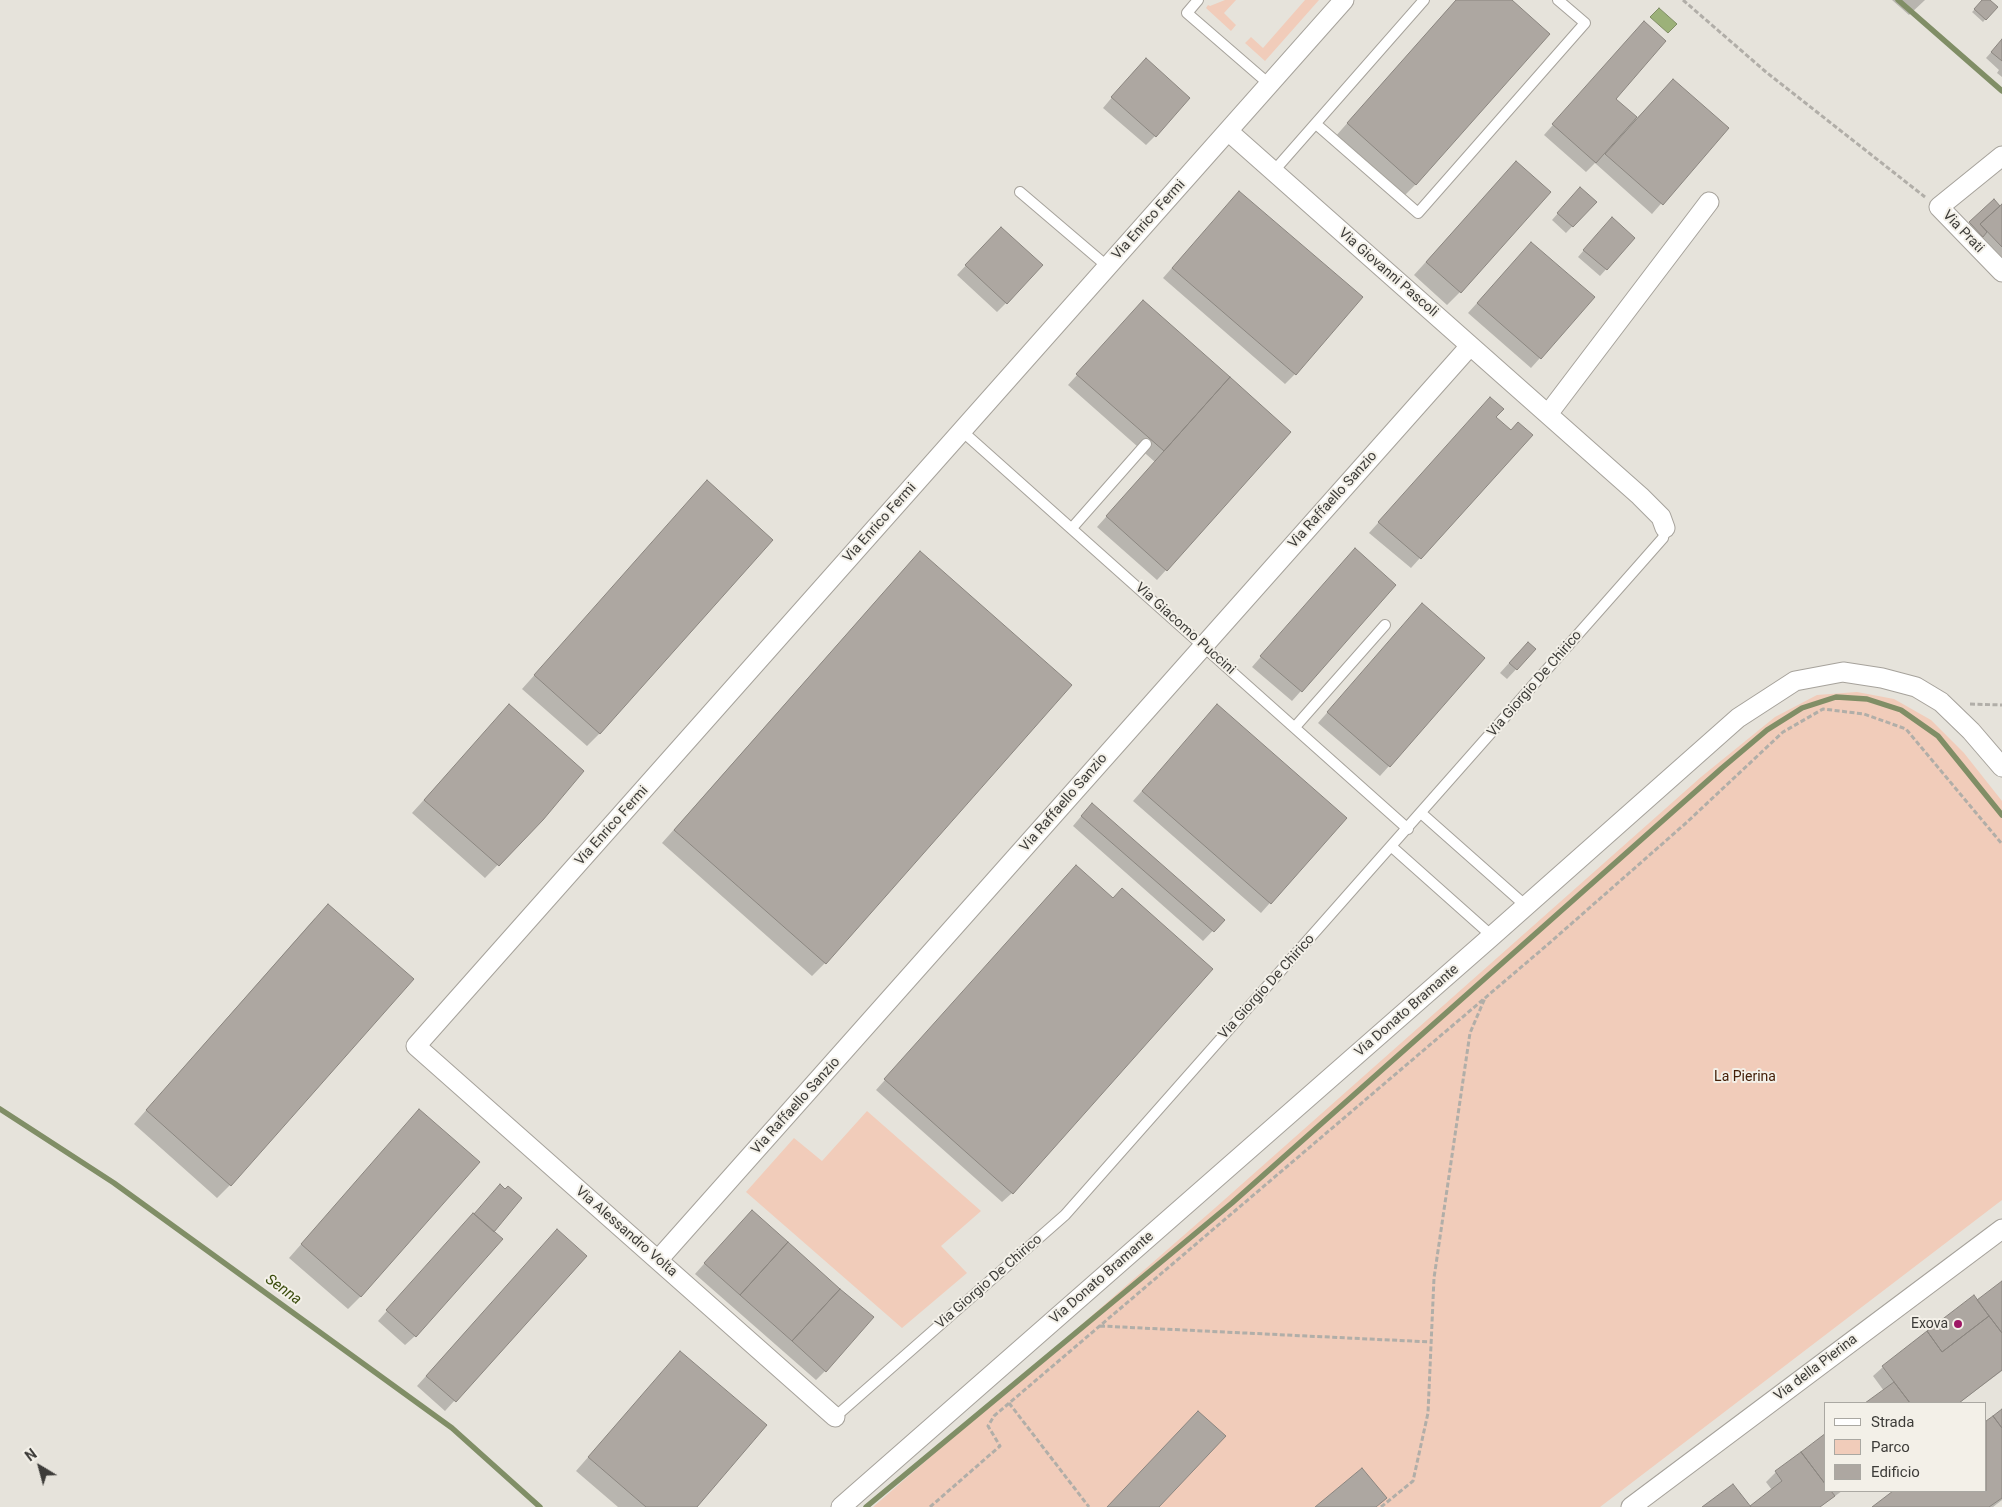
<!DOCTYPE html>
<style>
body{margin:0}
#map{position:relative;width:2002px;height:1507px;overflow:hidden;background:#e6e3db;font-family:Roboto,sans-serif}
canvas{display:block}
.legend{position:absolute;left:1824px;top:1402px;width:162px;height:90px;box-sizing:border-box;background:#f3f0e8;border:1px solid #aaa8a2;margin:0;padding:6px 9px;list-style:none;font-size:15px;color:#3d3c39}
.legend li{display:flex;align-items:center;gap:10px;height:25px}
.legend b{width:25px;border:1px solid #aaa8a2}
.north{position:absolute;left:15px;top:1442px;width:50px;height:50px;-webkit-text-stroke:4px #f3f0e8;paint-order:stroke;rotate:323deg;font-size:14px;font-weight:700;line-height:20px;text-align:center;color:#3d3c39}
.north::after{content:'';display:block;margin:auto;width:18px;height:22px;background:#3d3c39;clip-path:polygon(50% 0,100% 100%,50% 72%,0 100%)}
</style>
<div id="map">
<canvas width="2002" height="1507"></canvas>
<ul class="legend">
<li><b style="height:6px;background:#fff"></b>Strada</li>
<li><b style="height:14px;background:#f1ccba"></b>Parco</li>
<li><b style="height:14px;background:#ada7a1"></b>Edificio</li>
</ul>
<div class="north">N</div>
</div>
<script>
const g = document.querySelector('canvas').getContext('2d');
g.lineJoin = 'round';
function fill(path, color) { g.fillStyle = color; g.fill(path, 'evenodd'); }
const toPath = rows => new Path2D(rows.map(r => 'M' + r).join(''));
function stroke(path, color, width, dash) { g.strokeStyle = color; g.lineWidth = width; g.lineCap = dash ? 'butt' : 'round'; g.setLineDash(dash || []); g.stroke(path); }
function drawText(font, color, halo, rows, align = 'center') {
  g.font = font + ' Roboto,sans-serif'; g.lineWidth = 4; g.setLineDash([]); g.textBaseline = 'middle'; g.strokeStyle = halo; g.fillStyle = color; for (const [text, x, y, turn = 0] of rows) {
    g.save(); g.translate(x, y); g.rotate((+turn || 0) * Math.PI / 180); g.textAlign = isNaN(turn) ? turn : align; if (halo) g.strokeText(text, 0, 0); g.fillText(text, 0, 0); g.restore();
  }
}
const green = toPath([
 [1225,0,1236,0,1224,13,1236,25,1231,31,1206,8,1208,5,1210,6],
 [1305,0,1319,0,1265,61,1245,43,1251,37,1263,48],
 [1857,692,1894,699,1931,720,1964,753,2002,801,2002,1200,1600,1507,873,1507,1215,1208,1701,777,1775,717,1817,695],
 [867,1111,981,1211,941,1246,967,1273,902,1328,746,1192,794,1138,822,1161]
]);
const water = toPath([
 [1659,8,1677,24,1668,33,1650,17,1659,8]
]);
const shadow = toPath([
 [1456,0,1510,0,1416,184,1403,197,1335,137],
 [1892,0,1925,0,1909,15],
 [1984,0,1989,0,1996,7,1983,22,1972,12],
 [1634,33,1614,99,1636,119,1673,80,1727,128,1652,214,1595,163,1586,172,1544,135],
 [2002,40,2002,77,1997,73,1999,70,1986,58],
 [1136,69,1155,136,1146,145,1103,108],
 [1516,162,1460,292,1447,305,1414,275],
 [1239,192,1295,374,1285,384,1163,278],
 [1574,195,1595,202,1566,233,1552,220],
 [1993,201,1991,213,2002,206,2002,260,1967,226],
 [1605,225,1634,238,1600,276,1578,257],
 [991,238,1006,303,997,312,957,275],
 [1522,253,1540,358,1531,368,1468,313],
 [1134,311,1290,432,1157,580,1097,527,1155,462,1068,385],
 [1481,408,1494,417,1420,558,1411,568,1369,533],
 [707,482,600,733,587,746,522,689],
 [1345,560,1395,585,1292,701,1252,667],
 [907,566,825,963,812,976,662,843],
 [1413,615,1389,766,1380,776,1318,723],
 [1535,649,1507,679,1500,673,1518,653],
 [1208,716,1345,818,1261,913,1133,801],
 [497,719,542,819,485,878,412,813],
 [1083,814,1223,920,1203,941,1073,826],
 [1066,876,1012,1193,1002,1202,876,1090],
 [315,918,230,1185,217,1198,134,1124],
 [407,1124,361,1296,348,1309,289,1258],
 [742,1221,825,1371,816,1380,695,1274],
 [464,1224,492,1232,415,1336,405,1345,378,1321],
 [548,1240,585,1256,445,1411,417,1386],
 [2002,1283,2002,1371,1959,1403,1867,1403,1884,1391,1873,1376,1883,1367],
 [680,1352,695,1507,618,1507,576,1471],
 [2002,1412,2002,1500,1993,1507,1874,1507,1896,1491,1986,1491,1986,1424],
 [1826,1434,1826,1491,1842,1491,1820,1507,1750,1507,1772,1490,1766,1482,1776,1472]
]);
const stream = toPath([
 [1898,0,2002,91],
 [0,1109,114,1183,452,1428,540,1507],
 [866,1507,1232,1203,1722,768,1767,730,1802,708,1836,697,1867,699,1901,710,1938,736,2002,815]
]);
const building = toPath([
 [1456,0,1512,0,1550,34,1416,185,1347,123,1456,0],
 [1982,0,1990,0,1998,7,1986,20,1974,9,1982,0],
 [1644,21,1666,41,1616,99,1637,117,1596,163,1552,124,1644,21],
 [2002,39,2002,61,1991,52,2002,39],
 [1146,58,1190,98,1156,137,1111,97,1146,58],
 [1673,79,1729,128,1663,205,1605,154,1673,79],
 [1516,161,1551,192,1461,293,1426,262,1516,161],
 [1580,187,1597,202,1573,227,1557,213,1580,187],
 [1239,191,1363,297,1296,375,1172,268,1239,191],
 [1994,199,2000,206,1980,224,1987,232,1983,237,1969,222,1994,199],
 [2002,204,2002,247,1980,224,2002,204],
 [1612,217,1635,238,1607,270,1583,250,1612,217],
 [1001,227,1043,265,1007,304,965,265,1001,227],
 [1531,242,1595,297,1541,359,1477,303,1531,242],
 [1143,300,1230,377,1164,451,1076,374,1143,300],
 [1230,377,1291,432,1167,571,1106,516,1230,377],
 [1490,397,1504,409,1496,417,1511,430,1518,422,1533,435,1421,559,1378,522,1490,397],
 [707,480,773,540,600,734,534,675,707,480],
 [1355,548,1396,585,1302,692,1260,656,1355,548],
 [920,551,1072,685,826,964,674,830,920,551],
 [1422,603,1485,658,1390,767,1327,712,1422,603],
 [1528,642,1536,649,1517,670,1509,663,1528,642],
 [509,704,584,771,543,820,499,866,424,800,509,704],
 [1217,704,1347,818,1271,904,1142,791,1217,704],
 [1092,803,1225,920,1214,932,1081,816,1092,803],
 [1076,865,1113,898,1122,888,1213,969,1013,1194,884,1079,1076,865],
 [328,904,414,979,231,1186,146,1110,328,904],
 [419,1109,480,1162,361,1297,301,1244,419,1109],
 [500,1184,505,1189,508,1186,522,1198,494,1232,474,1214,500,1184],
 [752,1210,788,1242,740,1295,704,1263,752,1210],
 [473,1213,503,1239,416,1337,386,1310,473,1213],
 [557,1229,587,1256,456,1402,426,1376,557,1229],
 [788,1242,840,1289,792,1341,740,1295,788,1242],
 [2002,1281,2002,1333,1977,1300,2002,1281],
 [840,1289,874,1317,826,1372,792,1341,840,1289],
 [1974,1295,1989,1316,1942,1352,1927,1331,1974,1295],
 [1989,1316,2002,1333,2002,1370,1959,1403,1910,1403,1882,1366,1927,1331,1942,1352,1989,1316],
 [680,1351,767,1425,697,1507,646,1507,588,1457,680,1351],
 [1894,1382,1910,1403,1865,1403,1894,1382],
 [2002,1409,2002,1428,1993,1416,2002,1409],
 [1198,1411,1226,1436,1159,1507,1107,1507,1198,1411],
 [1993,1416,2002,1428,2002,1498,1989,1507,1872,1507,1893,1491,1986,1491,1986,1421,1993,1416],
 [1826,1433,1826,1485,1801,1452,1826,1433],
 [1801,1452,1826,1485,1826,1491,1831,1491,1835,1496,1820,1507,1751,1507,1750,1506,1782,1481,1775,1471,1801,1452],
 [1362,1468,1387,1498,1376,1507,1315,1507,1362,1468],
 [1733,1484,1751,1507,1702,1507,1733,1484]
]);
const path = toPath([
 [1683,0,1766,72,1925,197],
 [1970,704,2002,705],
 [1100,1326,1431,1342],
 [1009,1403,1089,1507],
 [930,1507,1000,1446,988,1426,994,1416,1546,946,1686,823,1783,732,1823,709,1864,714,1906,729,2002,844],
 [1381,1507,1413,1481,1428,1413,1434,1278,1470,1033,1485,998]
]);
const service = toPath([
 [1198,0,1187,13,1269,84],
 [1316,124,1418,213,1585,23,1558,0],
 [1273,172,1424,0],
 [1020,192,1108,267],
 [962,431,1408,829],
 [1072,528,1146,444],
 [1295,727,1385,625],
 [1421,813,1526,906],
 [1392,847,1492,936],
 [835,1417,1065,1215,1641,563,1663,538,1665,528]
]);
const minor = toPath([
 [1228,131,1640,496,1661,517,1665,528],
 [2002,156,1939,207,2002,272],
 [1548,414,1709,202],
 [658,1260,1470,346],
 [835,1417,416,1046,1344,0],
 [841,1507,1492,936,1738,718,1795,681,1843,672,1882,678,1916,687,1941,702,1971,731,2002,767],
 [1631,1507,2002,1229]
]);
const markers = [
 [1958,1324,5,"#9e1665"]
];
const streetNames = [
 ["Via Enrico Fermi",1149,220,-48],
 ["Via Prati",1963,232,46],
 ["Via Giovanni Pascoli",1388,273,41],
 ["Via Raffaello Sanzio",1333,500,-48],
 ["Via Enrico Fermi",880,523,-48],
 ["Via Giacomo Puccini",1185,629,42],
 ["Via Giorgio De Chirico",1535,684,-49],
 ["Via Raffaello Sanzio",1064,803,-49],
 ["Via Enrico Fermi",612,826,-48],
 ["Via Giorgio De Chirico",1267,987,-48],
 ["Via Donato Bramante",1407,1011,-41],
 ["Via Raffaello Sanzio",796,1106,-48],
 ["Via Alessandro Volta",626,1232,41],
 ["Via Donato Bramante",1102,1278,-41],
 ["Via Giorgio De Chirico",989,1282,-41],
 ["Via della Pierina",1816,1368,-37]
];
const parkNames = [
 ["La Pierina",1745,1077]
];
const poiNames = [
 ["Exova",1948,1324]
];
const waterNames = [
 ["Senna",283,1290,36]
];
fill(green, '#f1ccba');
fill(water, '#9cb179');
stroke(water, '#808e66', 1);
fill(shadow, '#0003');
stroke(stream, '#808e66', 5.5);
fill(building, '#ada7a1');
stroke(building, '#8b8680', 1);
stroke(service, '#a6a29b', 12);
stroke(minor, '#a6a29b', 21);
stroke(path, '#b1aea8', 3, [5, 2.5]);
stroke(service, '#fff', 10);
stroke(minor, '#fff', 19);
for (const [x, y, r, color] of markers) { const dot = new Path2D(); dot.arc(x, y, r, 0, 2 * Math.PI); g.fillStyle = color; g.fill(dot); stroke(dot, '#f3f0e8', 2); }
drawText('14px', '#3d3c39', '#f3f0e8', streetNames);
drawText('14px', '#452009', '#f3f0e8', parkNames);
drawText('14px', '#3d3c39', '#f3f0e8', poiNames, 'right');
drawText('italic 15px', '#394b0b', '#f3f0e8', waterNames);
</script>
